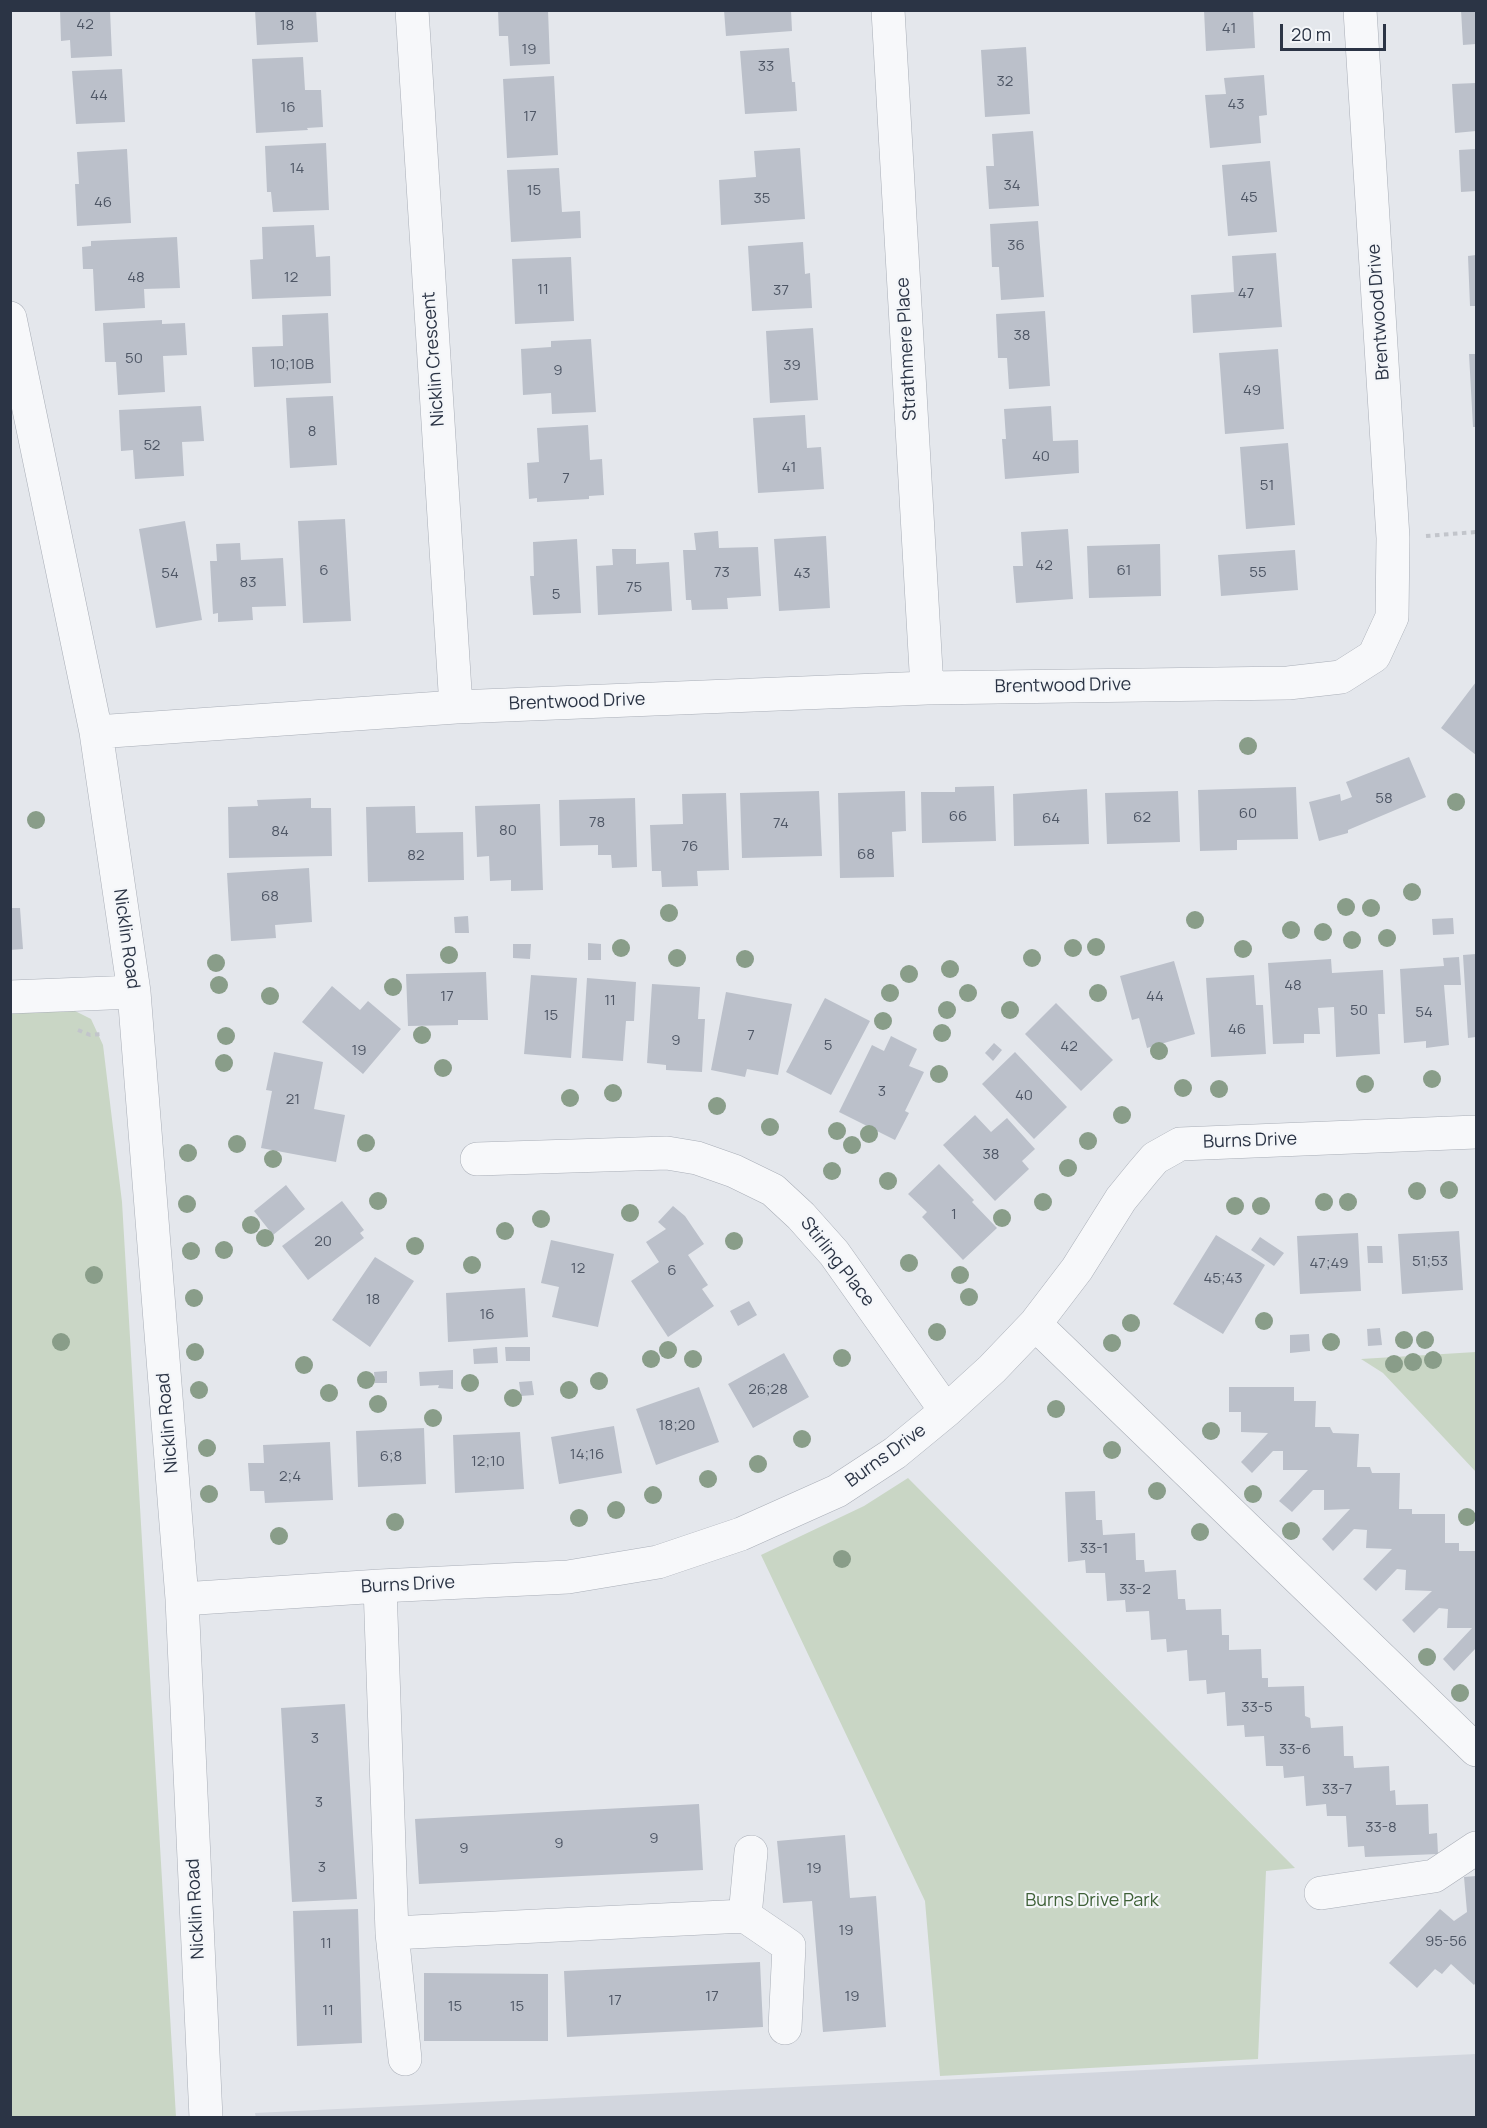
<!DOCTYPE html>
<style>
body{margin:0}
#map{position:relative;width:1487px;height:2128px;overflow:hidden;background:#e4e7ec;font-family:Manrope,sans-serif}
canvas{display:block}
.frame{position:absolute;inset:0;border:12px solid #2b3445;pointer-events:none}
.scale{position:absolute;left:1280px;top:24px;width:106px;height:27px;box-sizing:border-box;border:3px solid #2b3445;border-top:0;padding-left:8px;font-size:18px;line-height:21px;white-space:nowrap;color:#2b3445;-webkit-text-stroke:4px #f4f6f9;paint-order:stroke}
</style>
<div id="map">
<canvas width="1487" height="2128"></canvas>
<div class="frame"></div>
<div class="scale">20 m</div>
</div>
<script>
const g = document.querySelector('canvas').getContext('2d');
g.lineJoin = 'round';
function fill(path, color) { g.fillStyle = color; g.fill(path, 'evenodd'); }
const toPath = rows => new Path2D(rows.map(r => 'M' + r).join(''));
function stroke(path, color, width, dash) { g.strokeStyle = color; g.lineWidth = width; g.lineCap = dash ? 'butt' : 'round'; g.setLineDash(dash || []); g.stroke(path); }
function drawText(font, color, halo, rows, align = 'center') {
  g.font = font + ' Manrope,sans-serif'; g.lineWidth = 4.5; g.setLineDash([]); g.textBaseline = 'middle'; g.strokeStyle = halo; g.fillStyle = color; for (const [text, x, y, turn = 0] of rows) {
    g.save(); g.translate(x, y); g.rotate((+turn || 0) * Math.PI / 180); g.textAlign = isNaN(turn) ? turn : align; if (halo) g.strokeText(text, 0, 0); g.fillText(text, 0, 0); g.restore();
  }
}
const built = toPath([
 [1476,2054,1476,2118,256,2118,255,2113]
]);
const green = toPath([
 [75,1011,91,1019,103,1045,122,1202,176,2117,11,2117,10,1013],
 [1476,1352,1476,1472,1383,1373,1361,1359],
 [908,1478,1295,1868,1266,1871,1258,2059,940,2076,925,1901,761,1555,864,1506]
]);
const building = toPath([
 [60,10,110,10,112,56,71,58,70,40,61,41],
 [255,10,316,10,318,42,257,45],
 [498,10,548,10,550,64,510,66,508,36,499,36],
 [724,10,791,10,792,31,726,36],
 [1204,10,1253,10,1255,48,1206,51],
 [1461,10,1476,10,1476,44,1463,45],
 [1026,47,1030,114,985,117,981,50],
 [789,48,792,82,795,82,797,111,745,114,740,51],
 [303,57,305,90,321,90,323,127,307,128,308,130,256,133,252,59],
 [122,69,125,122,76,124,72,71],
 [1264,75,1267,115,1259,116,1261,143,1210,148,1205,95,1226,94,1224,78],
 [554,76,558,155,507,158,503,79],
 [1476,83,1476,131,1455,133,1452,84],
 [1033,131,1039,206,989,209,986,166,994,166,992,134],
 [326,143,329,210,273,212,271,192,267,192,265,146],
 [800,148,805,219,721,225,719,180,756,177,754,151],
 [127,149,131,223,77,226,75,184,79,184,77,152],
 [1476,149,1476,191,1461,192,1459,150],
 [1270,161,1277,232,1228,236,1222,165],
 [559,168,562,212,580,211,581,238,511,242,507,170],
 [1038,221,1044,297,1001,300,999,267,992,267,990,224],
 [314,225,316,257,330,256,331,296,252,299,250,260,263,259,262,227],
 [177,237,180,288,144,289,145,308,95,311,93,269,83,269,82,247,91,246,91,241],
 [803,242,805,274,810,273,812,308,752,311,748,246],
 [1276,253,1282,327,1193,333,1191,295,1234,292,1232,256],
 [1476,255,1476,306,1470,306,1468,256],
 [571,257,574,321,515,324,512,259],
 [1045,311,1050,386,1009,389,1007,358,998,358,996,314],
 [328,313,331,383,254,387,252,347,283,346,282,315],
 [162,320,162,324,185,323,187,355,163,356,165,392,118,395,116,362,105,362,103,323],
 [813,328,818,400,770,403,766,331],
 [591,339,596,412,552,414,551,393,523,395,521,349,551,347,551,341],
 [1278,349,1284,429,1225,434,1219,353],
 [1469,354,1476,354,1476,427,1473,427],
 [333,396,337,465,290,468,286,398],
 [201,406,204,441,182,442,184,476,135,479,133,450,121,451,119,410],
 [1051,406,1053,441,1078,440,1079,473,1005,479,1002,439,1006,439,1004,409],
 [805,415,807,448,821,447,824,489,758,493,753,418],
 [588,425,590,460,602,459,604,495,589,496,589,499,537,502,537,498,529,499,527,463,539,462,537,428],
 [1288,443,1295,525,1246,529,1240,447],
 [345,519,351,621,303,623,298,521],
 [185,521,202,620,156,628,139,529],
 [1068,529,1073,599,1016,603,1013,566,1023,566,1021,532],
 [718,531,719,548,758,547,761,596,727,598,728,609,692,610,691,600,686,600,683,550,696,550,694,533],
 [826,536,830,608,779,611,774,539],
 [577,539,581,613,533,615,530,576,534,576,533,542],
 [240,543,241,560,283,558,286,606,252,607,253,620,218,622,218,613,213,614,210,561,217,561,216,544],
 [1160,544,1161,596,1089,598,1087,546],
 [612,549,636,549,636,564,669,562,672,611,598,615,596,566,613,565],
 [1295,550,1298,590,1221,596,1218,555],
 [1476,682,1476,755,1441,728],
 [1409,757,1426,797,1348,830,1348,833,1319,841,1309,802,1340,794,1341,801,1352,797,1346,782],
 [994,786,996,841,922,843,921,792,955,792,955,787],
 [1296,787,1298,839,1237,840,1237,850,1200,851,1198,790],
 [1087,789,1089,844,1014,846,1013,794],
 [819,791,822,856,742,858,740,793],
 [905,791,906,831,892,832,894,877,840,878,838,793],
 [1178,791,1180,842,1107,844,1105,793],
 [726,793,729,870,697,871,698,886,662,887,661,871,652,871,650,825,683,824,682,794],
 [311,798,311,808,331,808,332,856,229,858,228,807,258,806,257,800],
 [635,798,637,867,612,868,611,855,598,855,598,845,560,846,559,800],
 [540,804,543,890,511,891,511,880,490,881,489,856,477,857,475,806],
 [415,806,416,833,463,832,464,880,368,882,366,807],
 [309,868,312,922,275,925,276,938,231,941,227,873],
 [10,908,20,908,23,949,10,950],
 [468,916,469,933,455,933,454,917],
 [1453,918,1454,934,1433,935,1432,919],
 [588,943,601,944,601,960,588,960],
 [513,944,531,944,530,959,513,958],
 [1476,954,1476,1037,1468,1038,1463,955],
 [1459,957,1461,985,1444,985,1449,1045,1426,1048,1426,1041,1404,1043,1400,969,1444,966,1443,958],
 [1331,959,1332,973,1383,970,1385,1014,1378,1014,1380,1054,1336,1057,1334,1007,1318,1008,1320,1034,1304,1034,1304,1043,1273,1044,1268,963],
 [1174,961,1195,1034,1147,1048,1139,1018,1132,1020,1120,976],
 [486,972,488,1020,458,1020,458,1025,408,1026,406,974],
 [531,975,577,978,571,1058,524,1054],
 [1254,975,1256,1005,1263,1005,1266,1054,1211,1057,1206,978],
 [587,978,636,982,634,1021,626,1021,623,1061,582,1058],
 [652,984,700,987,698,1019,705,1019,702,1072,666,1070,666,1065,647,1063],
 [332,986,360,1010,368,1001,401,1029,363,1074,302,1022],
 [726,992,792,1004,778,1075,747,1069,745,1077,711,1070],
 [825,998,870,1021,831,1095,786,1072],
 [1056,1003,1113,1060,1081,1091,1025,1034],
 [891,1036,917,1049,909,1066,924,1072,905,1111,909,1113,895,1140,839,1112,872,1045,884,1051],
 [994,1043,1002,1050,993,1061,985,1053],
 [274,1052,323,1062,314,1109,345,1115,336,1162,261,1148,272,1091,266,1090],
 [1015,1052,1067,1107,1034,1139,982,1084],
 [975,1115,991,1132,1007,1118,1035,1149,1022,1161,1029,1169,995,1201,943,1145],
 [939,1164,974,1200,972,1202,997,1228,963,1260,922,1217,927,1212,908,1194],
 [286,1185,305,1209,273,1235,254,1211],
 [342,1201,364,1230,360,1233,364,1238,308,1280,282,1246],
 [673,1206,685,1216,704,1244,688,1255,708,1285,702,1289,714,1306,668,1337,631,1281,659,1262,646,1242,666,1229,658,1222],
 [1459,1231,1463,1290,1402,1294,1398,1234],
 [1358,1233,1361,1291,1300,1294,1297,1236],
 [1216,1235,1265,1265,1223,1334,1173,1304],
 [1260,1237,1284,1253,1274,1266,1251,1250],
 [551,1240,614,1254,598,1327,552,1317,559,1287,541,1283],
 [1367,1246,1382,1246,1383,1263,1368,1263],
 [375,1257,414,1281,370,1347,332,1320],
 [525,1288,528,1337,448,1342,446,1293],
 [749,1301,757,1315,738,1326,730,1311],
 [1380,1328,1382,1345,1368,1346,1367,1329],
 [1309,1334,1310,1351,1290,1353,1290,1335],
 [497,1347,498,1363,474,1364,473,1349],
 [505,1347,530,1347,530,1361,506,1361],
 [784,1353,809,1397,753,1428,728,1384],
 [453,1370,453,1389,438,1388,439,1385,420,1386,419,1372],
 [387,1371,387,1383,375,1383,374,1372],
 [532,1381,534,1395,521,1396,519,1382],
 [699,1387,719,1442,656,1465,636,1409],
 [1229,1387,1294,1387,1294,1401,1316,1401,1315,1427,1330,1427,1333,1433,1359,1434,1357,1467,1370,1467,1372,1473,1400,1473,1399,1509,1412,1509,1412,1514,1445,1514,1445,1543,1459,1543,1459,1551,1476,1551,1476,1648,1454,1671,1443,1659,1472,1628,1447,1628,1448,1609,1439,1608,1414,1633,1402,1620,1432,1591,1405,1590,1406,1570,1397,1569,1376,1591,1363,1579,1392,1549,1366,1548,1367,1530,1354,1529,1333,1551,1322,1539,1350,1509,1324,1510,1324,1490,1313,1490,1292,1512,1279,1501,1308,1470,1283,1470,1283,1451,1273,1451,1252,1473,1241,1462,1268,1433,1241,1432,1241,1412,1229,1412],
 [614,1426,622,1473,559,1484,551,1437],
 [424,1428,426,1484,358,1487,356,1431],
 [520,1432,524,1489,455,1493,453,1435],
 [330,1442,333,1500,265,1503,264,1491,250,1491,248,1463,264,1463,263,1445],
 [1095,1491,1096,1520,1102,1520,1103,1535,1135,1533,1136,1560,1144,1560,1145,1572,1176,1570,1178,1599,1185,1599,1186,1610,1221,1609,1222,1635,1229,1635,1229,1650,1261,1649,1262,1678,1268,1678,1268,1687,1304,1686,1305,1716,1310,1718,1311,1728,1343,1726,1344,1756,1353,1756,1354,1768,1389,1766,1390,1791,1395,1790,1396,1805,1428,1804,1429,1834,1437,1833,1438,1854,1365,1857,1364,1846,1348,1847,1346,1816,1327,1816,1326,1804,1306,1806,1304,1776,1284,1778,1283,1766,1266,1766,1264,1736,1245,1737,1244,1725,1227,1726,1225,1692,1207,1694,1206,1680,1189,1681,1187,1650,1167,1652,1166,1639,1151,1640,1149,1611,1126,1612,1125,1600,1107,1601,1105,1573,1086,1573,1085,1560,1068,1562,1065,1492],
 [345,1704,357,1899,292,1902,281,1708],
 [699,1804,703,1870,419,1884,415,1819],
 [845,1835,850,1898,876,1896,886,2027,823,2032,812,1901,783,1903,777,1841],
 [1476,1876,1476,1982,1474,1985,1451,1964,1442,1974,1435,1969,1417,1988,1389,1963,1440,1909,1454,1921,1467,1912,1464,1877],
 [358,1909,362,2043,297,2046,293,1911],
 [760,1962,763,2027,567,2037,564,1971],
 [424,1973,548,1974,548,2041,424,2041]
]);
const path = toPath([
 [1426,536,1476,532],
 [78,1030,90,1035,102,1034]
]);
const minor = toPath([
 [412,10,456,707],
 [888,10,927,688],
 [10,318,96,732,134,992,182,1599,206,2118],
 [96,732,456,707,927,688,1288,683,1341,677,1374,656,1392,617,1393,538,1360,10],
 [10,997,134,992],
 [477,1159,667,1153,697,1158,734,1171,773,1190,801,1216,834,1253,946,1411],
 [1035,1324,1476,1750],
 [380,1586,392,1933,405,2059],
 [182,1599,380,1586,568,1577,658,1562,741,1534,837,1491,895,1453,946,1411,992,1369,1035,1324,1077,1269,1121,1199,1143,1172,1155,1158,1180,1144,1476,1132],
 [751,1852,745,1916,789,1946,785,2028],
 [1321,1893,1434,1876,1476,1848],
 [392,1933,745,1916]
]);
const trees = [
 [1248,746],
 [1456,802],
 [36,820],
 [1412,892],
 [1346,907],
 [1371,908],
 [669,913],
 [1195,920],
 [1291,930],
 [1323,932],
 [1387,938],
 [1352,940],
 [1096,947],
 [621,948],
 [1073,948],
 [1243,949],
 [449,955],
 [677,958],
 [1032,958],
 [745,959],
 [216,963],
 [950,969],
 [909,974],
 [219,985],
 [393,987],
 [890,993],
 [968,993],
 [1098,993],
 [270,996],
 [947,1010],
 [1010,1010],
 [883,1021],
 [942,1033],
 [422,1035],
 [226,1036],
 [1159,1051],
 [224,1063],
 [443,1068],
 [939,1074],
 [1432,1079],
 [1365,1084],
 [1183,1088],
 [1219,1089],
 [613,1093],
 [570,1098],
 [717,1106],
 [1122,1115],
 [770,1127],
 [837,1131],
 [869,1134],
 [1088,1141],
 [366,1143],
 [237,1144],
 [852,1145],
 [188,1153],
 [273,1159],
 [1068,1168],
 [832,1171],
 [888,1181],
 [1449,1190],
 [1417,1191],
 [378,1201],
 [1043,1202],
 [1324,1202],
 [1348,1202],
 [187,1204],
 [1235,1206],
 [1261,1206],
 [630,1213],
 [1002,1218],
 [541,1219],
 [251,1225],
 [505,1231],
 [265,1238],
 [734,1241],
 [415,1246],
 [224,1250],
 [191,1251],
 [909,1263],
 [472,1265],
 [94,1275],
 [960,1275],
 [969,1297],
 [194,1298],
 [1264,1321],
 [1131,1323],
 [937,1332],
 [1404,1340],
 [1425,1340],
 [61,1342],
 [1331,1342],
 [1112,1343],
 [668,1350],
 [195,1352],
 [842,1358],
 [651,1359],
 [693,1359],
 [1433,1360],
 [1413,1362],
 [1394,1364],
 [304,1365],
 [366,1380],
 [599,1381],
 [470,1383],
 [199,1390],
 [569,1390],
 [329,1393],
 [513,1398],
 [378,1404],
 [1056,1409],
 [433,1418],
 [1211,1431],
 [802,1439],
 [207,1448],
 [1112,1450],
 [758,1464],
 [708,1479],
 [1157,1491],
 [209,1494],
 [1253,1494],
 [653,1495],
 [616,1510],
 [1467,1517],
 [579,1518],
 [395,1522],
 [1291,1531],
 [1200,1532],
 [279,1536],
 [842,1559],
 [1427,1657],
 [1460,1693]
];
const numberNames = [
 ["42",85,25],
 ["18",287,26],
 ["41",1229,29],
 ["19",529,50],
 ["33",766,67],
 ["32",1005,82],
 ["44",99,96],
 ["43",1236,105],
 ["16",288,108],
 ["17",530,117],
 ["14",297,169],
 ["34",1012,186],
 ["15",534,191],
 ["45",1249,198],
 ["35",762,199],
 ["46",103,203],
 ["36",1016,246],
 ["48",136,278],
 ["12",291,278],
 ["11",543,290],
 ["37",781,291],
 ["47",1246,294],
 ["38",1022,336],
 ["50",134,359],
 ["10;10B",292,365],
 ["39",792,366],
 ["9",558,371],
 ["49",1252,391],
 ["8",312,432],
 ["52",152,446],
 ["40",1041,457],
 ["41",789,468],
 ["7",566,479],
 ["51",1267,486],
 ["42",1044,566],
 ["6",324,571],
 ["61",1124,571],
 ["73",722,573],
 ["55",1258,573],
 ["54",170,574],
 ["43",802,574],
 ["83",248,583],
 ["75",634,588],
 ["5",556,595],
 ["58",1384,799],
 ["60",1248,814],
 ["66",958,817],
 ["62",1142,818],
 ["64",1051,819],
 ["78",597,823],
 ["74",781,824],
 ["80",508,831],
 ["84",280,832],
 ["76",690,847],
 ["68",866,855],
 ["82",416,856],
 ["68",270,897],
 ["48",1293,986],
 ["17",447,997],
 ["44",1155,997],
 ["11",610,1001],
 ["50",1359,1011],
 ["54",1424,1013],
 ["15",551,1016],
 ["46",1237,1030],
 ["7",751,1036],
 ["9",676,1041],
 ["5",828,1046],
 ["42",1069,1047],
 ["19",359,1051],
 ["3",882,1092],
 ["40",1024,1096],
 ["21",293,1100],
 ["38",991,1155],
 ["1",954,1215],
 ["20",323,1242],
 ["51;53",1430,1262],
 ["47;49",1329,1264],
 ["12",578,1269],
 ["6",672,1271],
 ["45;43",1223,1279],
 ["18",373,1300],
 ["16",487,1315],
 ["26;28",768,1390],
 ["18;20",677,1426],
 ["14;16",587,1455],
 ["6;8",391,1457],
 ["12;10",488,1462],
 ["2;4",290,1477],
 ["33-1",1094,1549],
 ["33-2",1135,1590],
 ["33-5",1257,1708],
 ["3",315,1739],
 ["33-6",1295,1750],
 ["33-7",1337,1790],
 ["3",319,1803],
 ["33-8",1381,1828],
 ["9",654,1839],
 ["9",559,1844],
 ["9",464,1849],
 ["3",322,1868],
 ["19",814,1869],
 ["19",846,1931],
 ["95-56",1446,1942],
 ["11",326,1944],
 ["17",712,1997],
 ["19",852,1997],
 ["17",615,2001],
 ["15",455,2007],
 ["15",517,2007],
 ["11",328,2011]
];
const streetNames = [
 ["Brentwood Drive",1379,312,-94],
 ["Strathmere Place",907,349,-93],
 ["Nicklin Crescent",434,359,-94],
 ["Brentwood Drive",1063,686,-1],
 ["Brentwood Drive",577,702,-2],
 ["Nicklin Road",126,939,82],
 ["Burns Drive",1250,1141,-2],
 ["Stirling Place",837,1262,52],
 ["Nicklin Road",168,1423,-95],
 ["Burns Drive",886,1456,-36],
 ["Burns Drive",408,1585,-3],
 ["Nicklin Road",196,1909,-93]
];
const parkNames = [
 ["Burns Drive Park",1092,1901]
];
fill(built, '#d2d6de');
fill(green, '#c9d6c5');
fill(building, '#bbc0ca');
stroke(minor, '#a9aeb7', 34);
stroke(path, '#c2c5cb', 4, [4.5, 4.5]);
stroke(minor, '#f7f8fa', 33);
g.fillStyle = '#899d89';
for (const [x, y] of trees) { g.beginPath(); g.arc(x, y, 9, 0, 2 * Math.PI); g.fill(); }
drawText('15px', '#4f5766', null, numberNames);
drawText('18px', '#2b3445', '#f4f6f9', streetNames);
drawText('18px', '#3f6138', '#f4f6f9', parkNames);
</script>
